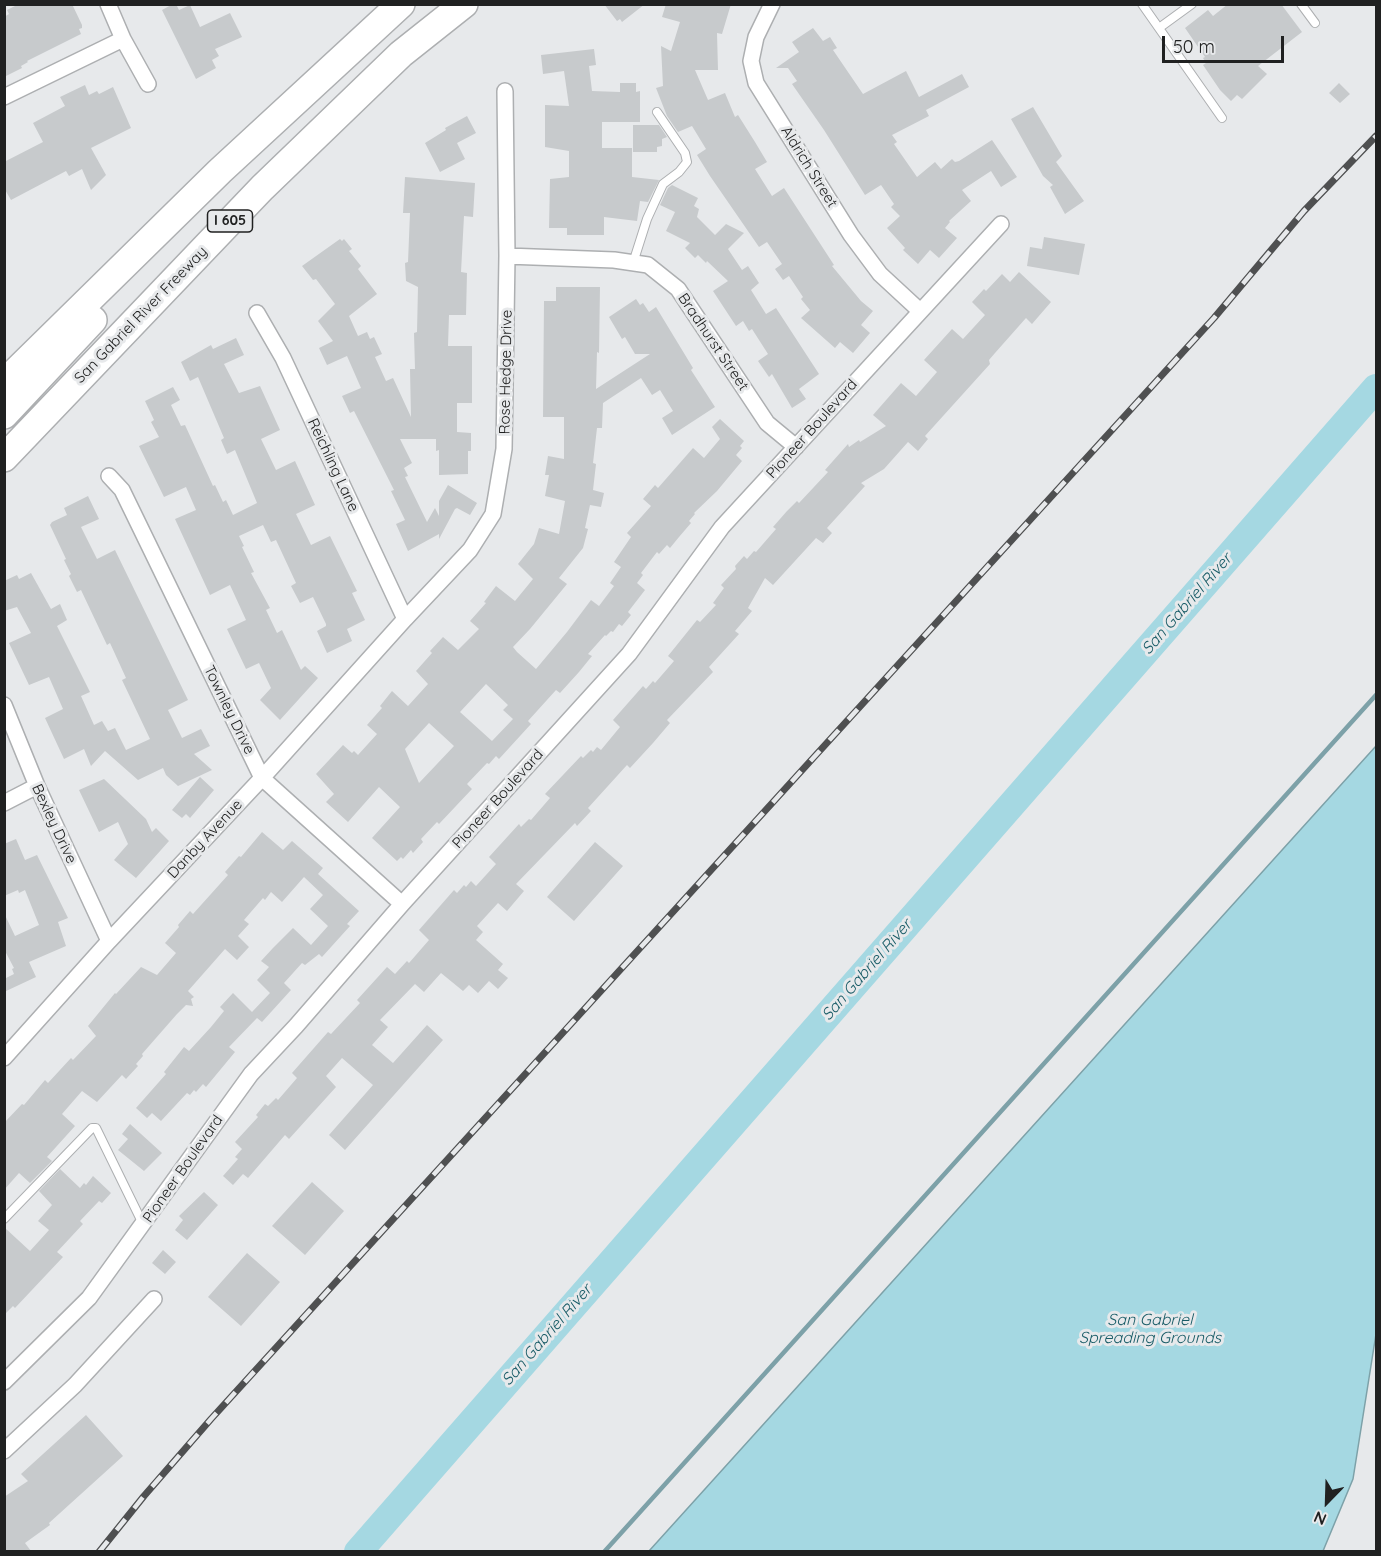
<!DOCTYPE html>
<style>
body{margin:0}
#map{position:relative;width:1381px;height:1556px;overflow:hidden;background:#e7e9eb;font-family:Quicksand,sans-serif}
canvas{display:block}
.frame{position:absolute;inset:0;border:6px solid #202121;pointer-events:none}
.north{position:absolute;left:1297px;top:1472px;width:60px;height:60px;-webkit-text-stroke:4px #e7e9eb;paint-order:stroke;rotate:203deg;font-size:16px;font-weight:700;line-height:24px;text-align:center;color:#202121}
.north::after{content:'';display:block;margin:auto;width:21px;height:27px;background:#202121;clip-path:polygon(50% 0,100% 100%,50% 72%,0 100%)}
.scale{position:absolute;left:1162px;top:36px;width:122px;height:27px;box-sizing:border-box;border:3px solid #202121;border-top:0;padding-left:8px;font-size:18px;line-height:21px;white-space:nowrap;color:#202121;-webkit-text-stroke:4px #e7e9eb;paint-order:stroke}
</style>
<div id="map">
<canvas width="1381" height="1556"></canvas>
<div class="frame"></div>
<div class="north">N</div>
<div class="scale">50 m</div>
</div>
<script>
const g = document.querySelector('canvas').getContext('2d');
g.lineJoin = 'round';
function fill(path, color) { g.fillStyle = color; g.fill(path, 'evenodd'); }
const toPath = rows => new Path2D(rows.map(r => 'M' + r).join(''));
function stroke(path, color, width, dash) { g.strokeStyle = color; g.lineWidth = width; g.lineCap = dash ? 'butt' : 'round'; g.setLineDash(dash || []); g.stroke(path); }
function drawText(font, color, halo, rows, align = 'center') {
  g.font = font + ' Quicksand,sans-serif'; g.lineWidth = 6; g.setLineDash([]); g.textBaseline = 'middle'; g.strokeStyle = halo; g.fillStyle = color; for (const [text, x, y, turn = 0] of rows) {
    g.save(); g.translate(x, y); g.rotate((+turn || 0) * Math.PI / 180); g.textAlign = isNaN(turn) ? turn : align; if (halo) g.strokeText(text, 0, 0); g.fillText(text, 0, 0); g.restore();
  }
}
const water = toPath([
 [1376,746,1376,1334,1353,1479,1323,1551,649,1551,1376,746]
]);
const stream = toPath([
 [604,1552,1376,695]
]);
const river = toPath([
 [358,1552,1376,388]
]);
const building = toPath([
 [19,4,72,4,82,25,82,28,79,29,81,34,27,61,28,62,21,66,22,68,4,77,4,17,9,14,7,10],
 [173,4,176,4,179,10,190,5,200,27,230,13,242,37,215,49,219,56,212,60,216,68,196,79,162,10],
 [604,4,645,4,622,22,620,19,617,21],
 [666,4,731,4,722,34,717,33,718,70,695,70,708,100,725,93,735,117,738,115,755,142,767,162,755,169,772,196,784,188,834,265,832,266,861,301,873,311,861,325,870,333,853,353,840,342,835,348,801,318,810,310,801,299,803,297,789,276,783,280,775,269,782,264,767,242,759,247,710,176,697,155,706,149,692,126,678,132,667,116,656,88,663,86,661,46,671,51,680,22,662,17],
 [1228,4,1281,4,1302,32,1258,66,1267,74,1242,99,1237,95,1231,101,1220,90,1203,65,1206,63,1203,58,1205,57,1185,28,1208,10,1213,16],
 [813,28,823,41,830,37,837,48,833,50,863,94,906,71,919,97,962,74,969,87,926,110,929,116,892,135,897,142,894,144,917,177,935,162,941,169,952,159,955,162,959,161,992,140,1017,177,1001,187,991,171,962,190,971,201,949,221,950,222,945,228,957,238,939,258,930,250,918,264,903,250,905,248,887,228,900,216,891,207,894,204,881,185,865,195,824,130,792,84,797,81,788,68,776,68,799,52,792,42],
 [594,49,596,65,589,66,592,91,620,92,620,83,636,83,636,92,640,91,640,122,602,122,602,148,632,148,632,177,659,180,648,202,640,201,637,221,604,217,604,235,567,235,567,228,549,228,550,179,569,177,569,151,545,147,545,105,569,106,564,71,543,74,541,55],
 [1339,83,1350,94,1340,103,1329,93],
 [85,85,89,95,97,91,99,94,113,87,131,128,91,148,106,175,91,190,82,169,69,176,66,171,11,200,4,188,4,162,43,142,33,123,65,106,60,97],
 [1033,107,1062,156,1056,162,1084,201,1065,214,1050,187,1053,185,1043,176,1011,119],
 [467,116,476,133,457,143,465,159,440,172,425,143,446,130,445,128],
 [633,125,659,125,667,137,662,139,662,146,657,147,657,152,633,152],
 [405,177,475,183,473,217,464,216,461,272,467,273,466,315,449,315,448,346,472,346,472,403,457,403,457,432,471,433,471,451,468,451,468,474,439,475,439,450,436,451,436,439,400,439,412,463,404,468,408,476,405,477,427,522,435,508,439,516,439,501,448,485,477,503,470,515,457,508,455,509,439,539,439,534,408,551,396,524,405,520,391,491,394,490,354,411,350,413,342,396,361,388,347,356,327,365,319,348,333,341,318,321,335,304,316,279,313,280,302,266,340,239,342,241,344,239,352,249,349,251,361,266,358,269,377,294,349,316,358,336,367,332,370,339,374,337,382,354,375,357,386,381,393,378,411,417,410,369,415,369,414,333,417,332,418,287,406,281,405,263,408,262,410,213,403,213],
 [672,185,698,198,694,206,699,209,697,217,715,235,726,224,744,233,728,249,742,270,748,266,759,283,751,290,766,314,776,308,819,374,799,389,806,399,792,408,772,374,769,377,758,361,768,354,752,329,749,331,743,321,736,326,713,291,728,281,707,261,706,263,698,255,695,258,685,248,690,243,666,231,675,212,660,205,668,188],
 [1044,237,1085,244,1079,275,1027,266,1030,247,1042,249],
 [1019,272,1051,302,1032,324,1026,318,995,353,989,360,990,364,925,436,928,439,918,451,908,442,884,469,861,483,865,486,827,528,832,533,823,543,816,538,773,585,765,578,748,608,752,611,735,631,739,634,709,667,713,672,667,720,670,723,653,743,630,768,627,765,588,808,591,811,577,826,575,823,516,884,524,891,507,911,498,903,477,926,483,932,476,940,503,964,498,970,508,978,498,989,489,981,478,993,469,985,463,991,441,973,424,992,415,984,380,1020,388,1027,372,1045,393,1063,427,1025,443,1040,345,1150,329,1135,373,1085,342,1058,326,1076,336,1087,289,1139,285,1135,248,1178,243,1174,233,1185,223,1176,238,1159,235,1157,242,1149,235,1142,258,1117,256,1115,265,1104,268,1106,276,1098,278,1100,297,1078,292,1073,328,1032,331,1034,360,1003,357,1000,387,967,395,974,407,961,409,963,429,940,419,930,454,890,457,893,464,885,466,887,471,881,476,886,496,864,489,857,519,824,521,827,529,819,531,820,550,798,545,794,581,756,583,758,591,750,593,752,597,747,601,750,620,727,613,720,643,686,646,689,653,681,655,683,674,661,668,656,697,620,700,622,716,605,713,603,724,588,721,585,736,569,735,566,744,556,747,559,754,551,756,552,776,529,773,527,787,511,797,501,799,503,828,472,825,470,848,444,849,447,859,440,860,442,886,426,873,415,901,383,916,396,937,372,924,360,952,329,963,339,985,315,972,302,984,289,986,291,1002,274,1010,282],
 [556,287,600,287,599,353,597,352,596,389,650,354,635,354,625,337,622,339,609,317,636,299,640,305,643,303,649,312,656,307,693,368,691,370,715,407,672,435,662,418,673,411,660,390,652,395,641,378,603,403,602,428,597,428,593,463,596,464,593,490,604,493,601,507,590,505,585,528,588,529,583,548,559,578,567,584,530,629,513,647,517,652,536,669,567,632,591,600,599,606,614,586,610,583,621,567,614,562,631,537,627,533,651,506,643,499,655,485,658,488,693,448,704,458,720,439,712,427,720,419,744,441,740,446,742,448,736,455,742,461,717,491,694,513,695,514,689,521,691,523,679,537,670,548,667,545,659,554,657,552,641,573,643,575,637,583,645,590,628,612,631,615,622,626,619,624,613,632,611,631,606,636,605,635,588,654,592,656,579,672,560,693,556,690,528,721,531,724,499,759,496,756,489,764,487,763,467,784,472,789,439,824,437,822,421,839,423,842,413,853,411,850,403,859,401,857,397,861,372,838,400,807,379,787,348,822,326,802,334,794,316,774,343,745,352,753,354,751,358,755,377,734,367,725,382,708,380,706,392,691,408,706,428,684,416,671,432,653,430,651,443,637,458,650,479,629,470,621,486,603,484,602,496,586,515,601,533,579,518,564,534,544,539,528,559,534,565,501,545,496,549,475,545,475,548,456,564,459,564,417,543,417,544,301,556,301],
 [486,684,508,705,503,710,513,719,492,741,460,712],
 [429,723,454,746,419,783,405,749],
 [236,338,244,355,224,364,239,393,260,386,280,430,261,439,276,470,295,461,315,505,296,514,311,545,330,536,357,591,352,593,365,620,347,629,352,641,327,653,317,631,326,626,326,624,313,597,300,603,291,586,296,583,276,540,271,542,263,525,239,536,244,546,242,547,254,572,251,573,270,608,266,610,277,633,282,630,301,670,305,666,318,678,280,720,260,700,271,688,259,663,246,669,227,629,246,620,230,585,210,595,175,519,196,510,186,487,164,497,139,446,159,437,151,422,154,420,145,401,173,387,180,400,171,405,181,426,185,425,213,486,215,485,223,502,226,500,233,515,257,503,235,450,227,454,221,440,224,438,198,377,190,381,181,362,211,345,213,349],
 [88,496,99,519,81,527,97,559,115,550,188,700,168,710,182,738,201,729,210,746,194,754,212,770,178,786,166,775,163,768,138,780,105,751,91,766,84,749,64,759,45,718,63,709,49,677,29,685,9,643,31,633,17,607,4,611,4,581,17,575,19,579,31,573,51,609,60,604,67,620,57,626,90,692,81,696,94,725,102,721,108,731,115,728,126,750,150,739,122,680,126,678,110,643,107,645,81,590,77,592,69,576,71,574,64,560,66,559,50,525,52,522,67,515,64,508],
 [200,777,214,790,190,818,186,814,182,818,172,810],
 [104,779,146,819,152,832,156,828,169,841,136,878,114,860,128,844,118,822,99,832,79,790],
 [262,832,283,850,292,841,323,868,318,874,359,911,347,924,350,926,322,957,319,954,305,965,302,963,284,983,291,990,262,1022,257,1018,229,1047,235,1052,206,1087,203,1084,196,1092,194,1090,190,1095,187,1093,161,1121,152,1113,147,1118,136,1108,166,1074,164,1072,184,1047,189,1051,211,1027,224,1011,220,1007,233,993,252,1012,270,993,257,980,269,967,261,961,273,948,293,928,311,945,328,926,310,909,323,895,304,877,282,902,271,892,265,900,263,898,244,920,249,924,238,936,249,947,237,960,225,949,188,991,194,997,191,999,193,1006,186,1005,177,1014,142,1054,143,1056,136,1064,138,1066,126,1079,122,1075,97,1102,82,1091,62,1114,75,1126,47,1157,52,1161,30,1183,19,1173,4,1190,4,1123,22,1104,24,1105,45,1080,48,1083,71,1058,73,1060,96,1036,88,1026,115,993,116,994,141,967,157,975,176,953,165,943,179,927,178,925,190,911,193,914,228,875,225,872,239,856,241,857],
 [16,839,25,860,37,855,68,918,58,922,66,946,29,962,36,977,4,992,4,979,14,974,12,969,14,968,4,949,4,913,15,936,39,925,25,890,19,893,18,890,4,896,4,844],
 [595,842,623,866,574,921,547,897],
 [130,1124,162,1153,144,1171,118,1150,128,1139,122,1134],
 [60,1169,80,1188,84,1183,86,1185,93,1176,111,1193,102,1203,99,1201,80,1221,83,1224,57,1252,63,1257,15,1308,13,1306,4,1315,4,1227,30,1251,49,1230,38,1221,52,1205,39,1191],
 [312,1182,344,1211,305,1255,272,1226],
 [204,1192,218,1205,187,1240,175,1230,183,1220,179,1216],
 [163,1250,176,1262,165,1274,152,1263],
 [247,1253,280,1282,241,1326,208,1297],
 [86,1415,123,1456,49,1523,50,1525,25,1543,31,1551,4,1551,4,1497,28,1481,21,1474]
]);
const service = toPath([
 [1142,4,1222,118],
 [1301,4,1315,23],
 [1159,28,1192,4],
 [633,263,647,219,663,184,679,172,687,162,685,153,657,112],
 [4,1219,92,1128,96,1128,143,1224]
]);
const minor = toPath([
 [108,4,123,39,148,84],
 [772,4,756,37,751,61,756,83,851,235,880,274,920,311],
 [4,97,123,39],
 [507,256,614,260,648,265,678,289,767,423,796,447],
 [257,313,283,358,405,619],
 [109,476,122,490,262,778,402,904],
 [4,705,37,786,109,941],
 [4,803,37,786],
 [4,1058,109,941,262,778,405,619,470,550,493,514,504,449,507,256,505,91],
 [4,1382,89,1298,251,1074,296,1026,402,904,629,654,722,527,1001,224],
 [4,1451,75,1385,154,1299]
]);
const motorway = toPath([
 [4,383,220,171,401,4],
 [4,415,93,320],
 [4,458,262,188,401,54,464,4]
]);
const rail = toPath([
 [99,1552,144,1496,211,1419,1214,318,1304,211,1376,136]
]);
const shields = [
 [230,221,45]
];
const shieldNames = [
 ["I 605",230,221]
];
const streetNames = [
 ["Aldrich Street",809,167,58],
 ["San Gabriel River Freeway",141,315,-46],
 ["Bradhurst Street",713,342,56],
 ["Rose Hedge Drive",506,372,-89],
 ["Pioneer Boulevard",812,429,-48],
 ["Reichling Lane",333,465,65],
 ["Townley Drive",229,710,64],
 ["Pioneer Boulevard",498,799,-48],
 ["Bexley Drive",54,824,65],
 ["Danby Avenue",205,839,-47],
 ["Pioneer Boulevard",183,1169,-55]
];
const waterNames = [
 ["San Gabriel River",1187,604,-49],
 ["San Gabriel River",867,970,-49],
 ["San Gabriel",1150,1320],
 ["Spreading Grounds",1150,1338],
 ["San Gabriel River",547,1335,-49]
];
fill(water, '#a5d8e2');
stroke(water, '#7da1a8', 1.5);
stroke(stream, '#7da1a8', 4.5);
stroke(river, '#a5d8e2', 28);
fill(building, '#c7cacc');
stroke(service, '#adafb1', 10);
stroke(minor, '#adafb1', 18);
stroke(motorway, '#adafb1', 30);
stroke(service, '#fff', 8);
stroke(minor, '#fff', 15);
stroke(motorway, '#fff', 27);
stroke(rail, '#4f5051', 7);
stroke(rail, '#e7e9eb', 4.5, [14]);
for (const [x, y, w] of shields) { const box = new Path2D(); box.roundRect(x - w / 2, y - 11, w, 22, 4.5); g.fillStyle = '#e7e9eb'; g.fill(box); stroke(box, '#202121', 1.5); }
drawText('bold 14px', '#202121', null, shieldNames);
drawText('15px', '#202121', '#e7e9eb', streetNames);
drawText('italic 16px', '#175b66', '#e7e9eb', waterNames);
</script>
